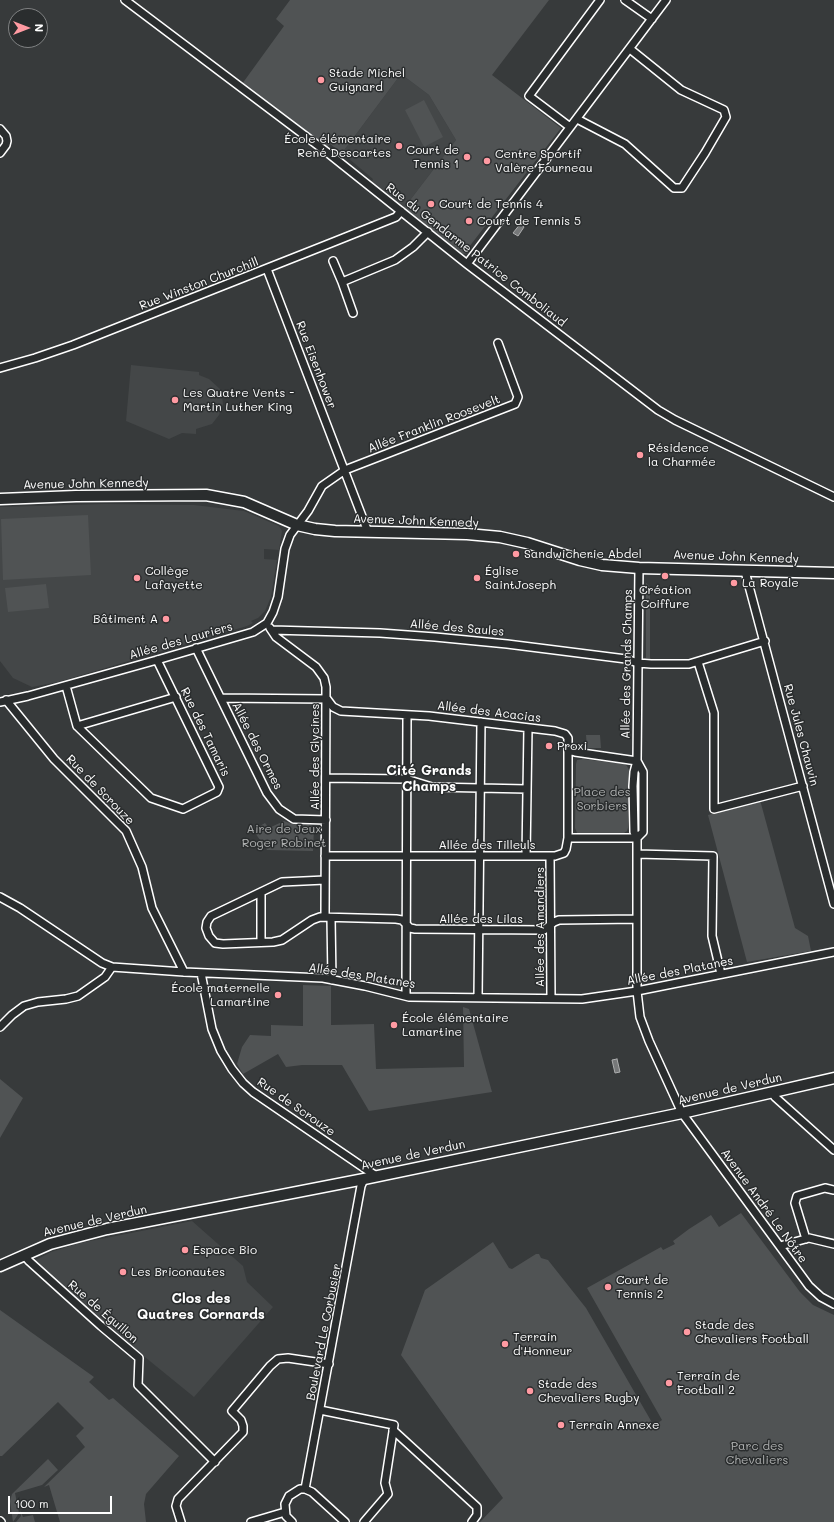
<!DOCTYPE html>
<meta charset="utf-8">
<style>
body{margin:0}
#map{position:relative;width:834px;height:1522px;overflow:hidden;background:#373a3b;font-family:Mali,sans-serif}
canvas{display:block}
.north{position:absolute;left:8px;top:8px;width:40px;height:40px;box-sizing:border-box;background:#2a2d2e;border:1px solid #7f8182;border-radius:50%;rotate:90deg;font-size:11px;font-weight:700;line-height:16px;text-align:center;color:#fff}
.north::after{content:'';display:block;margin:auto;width:14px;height:18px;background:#ff9aa2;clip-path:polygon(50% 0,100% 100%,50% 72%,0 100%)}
.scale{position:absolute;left:8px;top:1496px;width:104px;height:18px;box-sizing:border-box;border:2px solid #fff;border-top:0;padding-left:5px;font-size:12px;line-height:14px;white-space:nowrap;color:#fff;-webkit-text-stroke:3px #2a2d2e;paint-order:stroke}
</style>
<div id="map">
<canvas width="834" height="1522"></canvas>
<div class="north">N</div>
<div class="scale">100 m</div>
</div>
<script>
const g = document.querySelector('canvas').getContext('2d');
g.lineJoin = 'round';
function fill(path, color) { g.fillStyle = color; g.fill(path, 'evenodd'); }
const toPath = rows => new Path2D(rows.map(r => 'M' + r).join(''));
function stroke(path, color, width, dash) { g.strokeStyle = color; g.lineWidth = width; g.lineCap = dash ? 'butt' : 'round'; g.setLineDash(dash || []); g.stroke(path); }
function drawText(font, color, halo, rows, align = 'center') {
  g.font = font + ' Mali,sans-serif'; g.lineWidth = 3; g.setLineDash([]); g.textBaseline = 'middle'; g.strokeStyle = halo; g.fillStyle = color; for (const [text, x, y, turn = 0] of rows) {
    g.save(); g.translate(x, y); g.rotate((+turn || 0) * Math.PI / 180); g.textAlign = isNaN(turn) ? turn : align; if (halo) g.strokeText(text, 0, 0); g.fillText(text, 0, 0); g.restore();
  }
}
const built = toPath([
 [401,74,429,95,456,140,404,208,371,184,373,179,342,153],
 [131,365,199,372,199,375,209,379,220,389,222,396,223,404,219,415,212,424,196,429,196,434,182,433,169,439,126,421],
 [104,504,194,505,244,511,279,526,282,531,279,550,264,549,264,559,277,560,271,597,265,611,258,618,251,621,253,623,247,626,58,682,32,687,13,678,0,661,0,507],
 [192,1221,243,1266,247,1282,273,1307,194,1397,124,1340,34,1261,51,1252,80,1243]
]);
const green = toPath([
 [290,0,549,0,492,75,561,128,469,247,471,249,468,253,462,254,404,208,456,140,429,95,401,74,342,153,330,144,326,149,242,84,284,26,276,19],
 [424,100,443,137,424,147,405,110],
 [88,515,91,575,3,580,1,519],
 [646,583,650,587,650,659,646,658],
 [46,584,49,608,8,612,5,588],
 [586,735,600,735,601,748,587,748],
 [583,759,624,764,627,766,629,770,628,828,627,831,624,833,577,833,575,828,576,764,577,760],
 [760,800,795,928,808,936,811,951,747,962,708,815],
 [284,821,292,824,311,825,314,828,313,851,267,850,253,830,265,823,269,828],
 [303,985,331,986,331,1025,374,1024,376,1069,464,1067,463,1007,469,1009,492,1092,369,1111,342,1065,302,1065,286,1067,278,1054,243,1074,237,1064,242,1047,250,1035,271,1036,271,1025,303,1026],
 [0,1079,23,1098,0,1138],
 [741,1213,800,1292,813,1305,834,1315,834,1522,480,1522,503,1498,401,1355,425,1290,493,1242,509,1268,512,1269,536,1254,539,1254,541,1258,548,1260,586,1308,654,1426,662,1420,587,1288,661,1247,663,1250,675,1244,673,1241,689,1229,711,1215,719,1227],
 [0,1310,94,1377,89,1382,109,1400,113,1398,179,1456,146,1494,144,1504,146,1522,60,1522,49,1485,44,1487,85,1447,76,1436,84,1428,58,1402,2,1456,0,1456],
 [48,1459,58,1470,42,1485,15,1493,19,1513,13,1522,10,1501,12,1494],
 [20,1510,23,1517,33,1515,35,1522,16,1522,21,1516]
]);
const water = toPath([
 [521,223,524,227,518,236,513,233,521,223],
 [617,1059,620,1072,615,1073,612,1060,617,1059]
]);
const street = toPath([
 [125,0,328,153,467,264,658,410,675,420,834,497],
 [625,0,652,19],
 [577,119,625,144,674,188,682,188,705,153,726,117,724,110,681,90,630,49],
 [570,127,529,96,600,0],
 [0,129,6,136,7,141,6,145,0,153],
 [333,261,342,282],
 [467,264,666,0],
 [267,269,368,532],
 [353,313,342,282,395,260,413,247,428,232],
 [0,368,35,358,73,345,331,243,396,217,401,211],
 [639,568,637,761,634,772,633,786,634,832,637,838,637,991,640,1017,649,1041,682,1113,809,1286,821,1297,834,1304],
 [746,570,746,575,834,904],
 [270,628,276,637,316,667,324,678,326,687,325,917],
 [272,630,380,633,435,637,507,644,626,659,638,663,651,664,689,664,765,641],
 [196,648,267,793,279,809,294,819,326,820],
 [698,662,714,713,714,809,803,786],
 [66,686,77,726,151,798,183,809,217,792,219,787,157,660],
 [221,698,327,699,333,707,341,711,429,716,555,731,565,734,568,738,568,750,575,752,637,761],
 [6,700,54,759,126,831,142,867,152,908,184,972],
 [0,702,28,696,157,660,253,632,267,623,273,612,278,597,285,549,290,535,308,511,322,486,345,470,515,404,518,397,498,343],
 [77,726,176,697],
 [637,761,643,772,643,832,637,838],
 [326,778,406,779,432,787,527,789],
 [568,838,568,750],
 [637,854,713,856,712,936,721,974],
 [325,856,555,856,564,853,566,849,568,838,637,838],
 [526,856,528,728],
 [550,856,551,998],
 [325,880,282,882,211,916,207,922,206,928,209,936,215,943,223,944,273,942,282,940,312,920,320,917,396,919,402,920,410,928,415,929,544,930,554,922,559,920,637,919],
 [261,892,261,942],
 [0,897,20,908,102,963,112,967,184,972,323,978,365,986,409,997,582,999,637,991,834,952],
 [331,918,332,980],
 [201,973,212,1029,221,1051,232,1069,243,1083,253,1092,376,1176],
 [406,996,407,715],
 [478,997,481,722],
 [0,1027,12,1015,24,1006,38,1002,66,999,78,996,105,977,112,967],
 [772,1092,775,1097,834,1150],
 [806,1239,795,1203,797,1196,825,1188,834,1190],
 [780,1246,809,1238,834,1244],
 [24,1255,29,1261,101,1326,139,1358,138,1385,215,1462],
 [320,1410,394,1425,385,1483,388,1494,364,1522],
 [393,1430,477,1507,477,1515,472,1522],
 [305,1489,361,1186,364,1179],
 [0,1521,1,1522],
 [181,1522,176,1506,178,1499,243,1432,243,1426,241,1420,232,1411,270,1366,278,1359,288,1358,329,1364],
 [251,1522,285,1512],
 [292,1522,286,1516,285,1504,289,1496,300,1489,305,1489,312,1492,345,1522]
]);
const secondary = toPath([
 [0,499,76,496,206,495,244,502,297,525,315,529,335,531,467,534,500,537,527,543,580,560,602,565,639,568,834,573],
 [0,1266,50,1244,107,1229,364,1179,682,1113,834,1078]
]);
const markers = [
 [321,80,4,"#ff9aa2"],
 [399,146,4,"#ff9aa2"],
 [467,157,4,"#ff9aa2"],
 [487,161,4,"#ff9aa2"],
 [431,204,4,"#ff9aa2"],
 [469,221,4,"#ff9aa2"],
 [175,400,4,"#ff9aa2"],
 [640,455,4,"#ff9aa2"],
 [516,554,4,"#ff9aa2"],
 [665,576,4,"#ff9aa2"],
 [137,578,4,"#ff9aa2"],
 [477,578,4,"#ff9aa2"],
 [734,583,4,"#ff9aa2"],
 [166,619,4,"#ff9aa2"],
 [549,746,4,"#ff9aa2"],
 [278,995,4,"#ff9aa2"],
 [394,1025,4,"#ff9aa2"],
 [185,1250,4,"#ff9aa2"],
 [123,1272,4,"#ff9aa2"],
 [608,1287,4,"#ff9aa2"],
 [687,1332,4,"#ff9aa2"],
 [505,1344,4,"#ff9aa2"],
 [669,1383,4,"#ff9aa2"],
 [530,1391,4,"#ff9aa2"],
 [561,1425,4,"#ff9aa2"]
];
const poiNames = [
 ["Stade Michel",329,73],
 ["Guignard",329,87],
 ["École élémentaire",391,139,"right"],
 ["René Descartes",391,153,"right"],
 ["Court de",459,150,"right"],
 ["Tennis 1",459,164,"right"],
 ["Centre Sportif",495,154],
 ["Valère Fourneau",495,168],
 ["Court de Tennis 4",439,204],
 ["Court de Tennis 5",477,221],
 ["Les Quatre Vents -",183,393],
 ["Martin Luther King",183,407],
 ["Résidence",648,448],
 ["la Charmée",648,462],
 ["Sandwicherie Abdel",524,554],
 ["Collège",145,571],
 ["Lafayette",145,585],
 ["Église",485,571],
 ["SaintJoseph",485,585],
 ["La Royale",742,583],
 ["Création",665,590,"center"],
 ["Coiffure",665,604,"center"],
 ["Bâtiment A",158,619,"right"],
 ["Proxi",557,746],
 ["École maternelle",270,988,"right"],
 ["Lamartine",270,1002,"right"],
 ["École élémentaire",402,1018],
 ["Lamartine",402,1032],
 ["Espace Bio",193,1250],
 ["Les Briconautes",131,1272],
 ["Court de",616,1280],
 ["Tennis 2",616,1294],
 ["Stade des",695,1325],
 ["Chevaliers Football",695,1339],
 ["Terrain",513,1337],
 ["d'Honneur",513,1351],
 ["Terrain de",677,1376],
 ["Football 2",677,1390],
 ["Stade des",538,1384],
 ["Chevaliers Rugby",538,1398],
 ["Terrain Annexe",569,1425]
];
const streetNames = [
 ["Rue du Gendarme Patrice Comboliaud",476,255,38],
 ["Rue Winston Churchill",199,284,-21],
 ["Rue Eisenhower",316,365,69],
 ["Allée Franklin Roosevelt",434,424,-21],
 ["Avenue John Kennedy",86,484,-1],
 ["Avenue John Kennedy",416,521,2],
 ["Avenue John Kennedy",736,557,2],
 ["Allée des Saules",457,628,5],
 ["Allée des Lauriers",181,641,-16],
 ["Allée des Grands Champs",627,664,-89],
 ["Allée des Acacias",489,712,7],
 ["Rue des Tamaris",205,732,64],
 ["Rue Jules Chauvin",801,735,75],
 ["Allée des Ormes",257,746,63],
 ["Allée des Glycines",315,757,-90],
 ["Rue de Scrouze",100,790,46],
 ["Allée des Tilleuls",487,845],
 ["Allée des Lilas",481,919],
 ["Allée des Amandiers",540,927,-90],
 ["Allée des Platanes",680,971,-11],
 ["Allée des Platanes",362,976,9],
 ["Avenue de Verdun",730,1089,-13],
 ["Rue de Scrouze",296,1107,35],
 ["Avenue de Verdun",413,1155,-12],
 ["Avenue André Le Nôtre",764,1206,54],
 ["Avenue de Verdun",95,1221,-13],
 ["Rue de Éguillon",103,1312,41],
 ["Boulevard Le Corbusier",324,1332,-79]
];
const parkNames = [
 ["Place des",602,792],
 ["Sorbiers",602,806],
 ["Aire de Jeux",284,829],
 ["Roger Robinet",284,843],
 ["Parc des",757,1446],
 ["Chevaliers",757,1460]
];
const quarterNames = [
 ["Cité Grands",429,771],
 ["Champs",429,787],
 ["Clos des",201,1299],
 ["Quatres Cornards",201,1315]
];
fill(built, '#444748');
fill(green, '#505354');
fill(water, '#767879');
stroke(water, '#adaeaf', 1);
stroke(street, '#fff', 10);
stroke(secondary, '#fff', 13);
stroke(street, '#2a2d2e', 7);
stroke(secondary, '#2a2d2e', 10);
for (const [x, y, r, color] of markers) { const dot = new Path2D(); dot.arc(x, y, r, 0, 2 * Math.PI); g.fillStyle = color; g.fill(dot); stroke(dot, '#2a2d2e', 1.5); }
drawText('12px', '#fff', '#2a2d2e', poiNames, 'left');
drawText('12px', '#fff', '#2a2d2e', streetNames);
drawText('12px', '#b0b2b2', '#2a2d2e', parkNames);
drawText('bold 14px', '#fff', '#2a2d2e', quarterNames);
</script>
